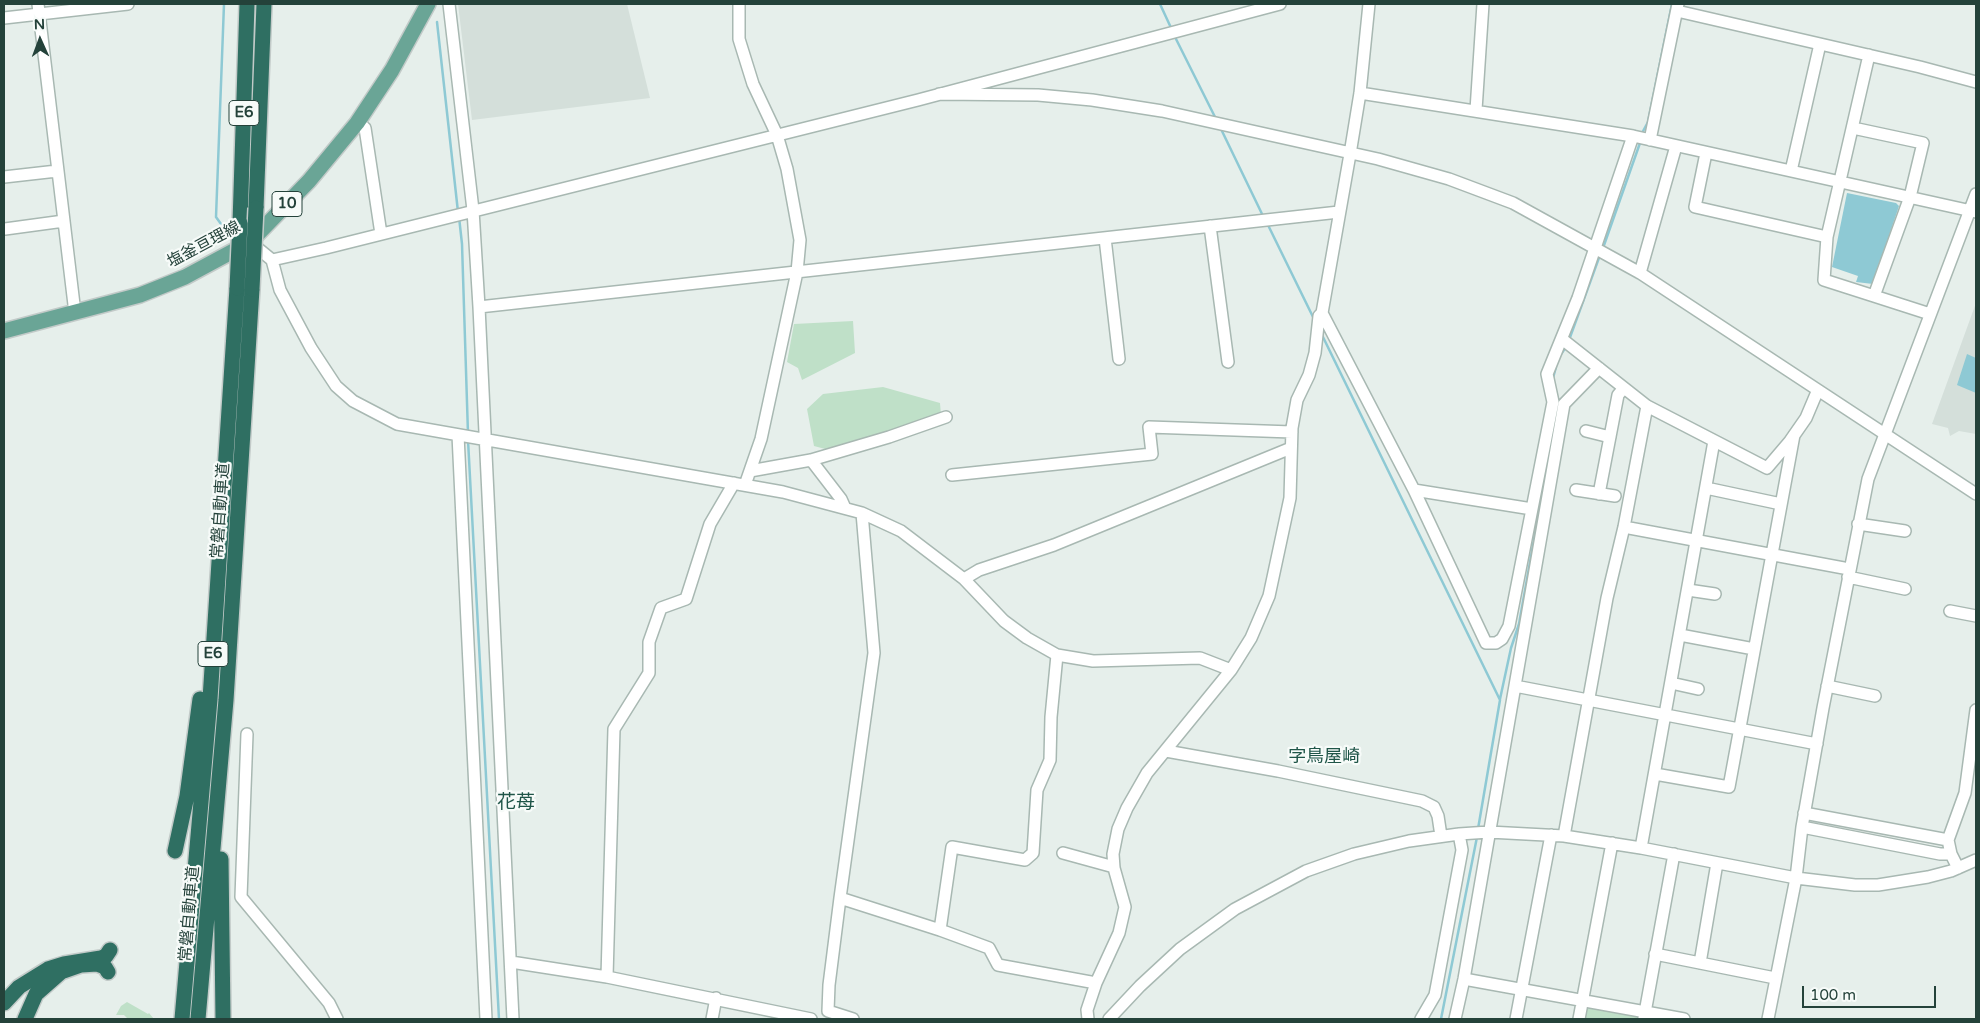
<!DOCTYPE html>
<meta charset="utf-8">
<style>
body{margin:0}
#map{position:relative;width:1980px;height:1023px;overflow:hidden;background:#e6efeb;font-family:"Varela Round",sans-serif}
canvas{display:block}
.frame{position:absolute;inset:0;border:5px solid #24423a;pointer-events:none}
.north{position:absolute;left:15px;top:15px;width:50px;height:50px;-webkit-text-stroke:4px #f7fbf9;paint-order:stroke;rotate:358deg;font-size:14px;font-weight:700;line-height:20px;text-align:center;color:#24423a}
.north::after{content:'';display:block;margin:auto;width:18px;height:22px;background:#24423a;clip-path:polygon(50% 0,100% 100%,50% 72%,0 100%)}
.scale{position:absolute;left:1802px;top:986px;width:134px;height:22px;box-sizing:border-box;border:2px solid #24423a;border-top:0;padding-left:6px;font-size:15px;line-height:18px;white-space:nowrap;color:#24423a;-webkit-text-stroke:4px #f7fbf9;paint-order:stroke}
</style>
<div id="map">
<canvas width="1980" height="1023"></canvas>
<div class="frame"></div>
<div class="north">N</div>
<div class="scale">100 m</div>
</div>
<script>
const g = document.querySelector('canvas').getContext('2d');
g.lineJoin = 'round';
function fill(path, color) { g.fillStyle = color; g.fill(path, 'evenodd'); }
const toPath = rows => new Path2D(rows.map(r => 'M' + r).join(''));
function stroke(path, color, width, dash) { g.strokeStyle = color; g.lineWidth = width; g.lineCap = dash ? 'butt' : 'round'; g.setLineDash(dash || []); g.stroke(path); }
function drawText(font, color, halo, rows, align = 'center') {
  g.font = font + ' "Varela Round","Noto Sans JP",sans-serif'; g.lineWidth = 4.5; g.setLineDash([]); g.textBaseline = 'middle'; g.strokeStyle = halo; g.fillStyle = color; for (const [text, x, y, turn = 0] of rows) {
    g.save(); g.translate(x, y); g.rotate((+turn || 0) * Math.PI / 180); g.textAlign = isNaN(turn) ? turn : align; if (halo) g.strokeText(text, 0, 0); g.fillText(text, 0, 0); g.restore();
  }
}
const built = toPath([
 [458,4,627,4,650,98,472,120],
 [1976,303,1976,434,1959,431,1950,436,1948,428,1932,424]
]);
const green = toPath([
 [853,321,855,353,802,380,798,368,787,362,794,324],
 [883,387,940,403,941,415,829,450,814,446,807,409,823,394],
 [127,1002,148,1014,149,1013,154,1019,128,1019,124,1015,116,1015,121,1006],
 [1590,1006,1636,1014,1638,1019,1584,1019,1586,1009]
]);
const water = toPath([
 [1847,193,1896,203,1899,206,1873,284,1856,282,1858,276,1832,267],
 [1967,354,1976,358,1976,393,1957,385]
]);
const stream = toPath([
 [224,4,216,217,221,224,229,227],
 [1160,4,1172,30],
 [437,22,458,212],
 [1174,35,1216,119],
 [1221,129,1263,216],
 [1642,133,1648,122,1672,4],
 [459,217,462,244,468,434],
 [1267,223,1314,319],
 [1603,248,1640,143],
 [1322,335,1500,700,1478,829],
 [1569,340,1600,255],
 [1559,357,1566,347],
 [1553,378,1556,367],
 [468,440,499,1019],
 [1500,699,1511,648,1519,624,1551,444],
 [1441,1019,1477,837]
]);
const minor = toPath([
 [38,4,75,313],
 [449,4,473,210,479,307,513,1019],
 [739,4,739,39,753,84,777,135,787,169,800,240,797,272,761,439,745,485],
 [1677,11,1920,67,1976,82],
 [4,18,128,4],
 [1360,93,1633,136,1976,212],
 [939,94,1038,95,1092,100,1162,111,1378,159,1449,179,1513,203,1640,273,1976,494],
 [1476,110,1483,4],
 [357,123,365,128,381,234],
 [1853,128,1923,143,1910,197,1874,296,1824,280,1827,237,1869,55],
 [1650,140,1678,4],
 [1706,153,1695,207,1827,237],
 [1791,171,1820,44],
 [4,177,57,171],
 [1210,226,1228,362],
 [5,229,64,221],
 [1105,238,1119,359],
 [250,242,272,260,326,248,918,100,1280,4],
 [272,260,280,290,311,348,336,386,353,401,397,424,783,492,862,513,901,531,964,579,1004,621,1027,638,1057,655,1093,661,1200,658,1231,670],
 [1640,273,1676,146],
 [1874,296,1930,314],
 [479,307,1339,212],
 [1322,313,1414,490,1486,643,1496,643,1502,639,1509,626,1553,402,1547,374,1578,298,1633,136],
 [1562,339,1647,406,1767,468,1790,441,1806,418,1817,392],
 [1586,431,1610,437],
 [458,435,486,1019],
 [811,460,841,499,845,508],
 [750,471,811,460,889,437,946,417],
 [952,475,1152,454,1149,427,1292,432],
 [1706,488,1781,504],
 [1414,490,1532,509],
 [1576,490,1615,496],
 [1599,494,1618,395,1624,388],
 [1858,524,1905,531],
 [1624,527,1849,569],
 [1848,577,1905,589],
 [964,579,979,570,1054,545,1291,448],
 [1688,590,1715,594],
 [1950,611,1976,616],
 [1680,635,1754,649],
 [1057,655,1051,717,1050,760,1037,790,1033,853,1025,860,952,847,940,930,989,948,998,965,1096,983],
 [1671,683,1698,689],
 [1515,686,1817,744],
 [1827,686,1875,696],
 [247,734,241,897,329,1003,337,1019],
 [1166,751,1278,771,1422,801,1434,807,1438,816,1441,836],
 [1655,774,1729,787,1794,435],
 [1804,813,1948,840],
 [1802,827,1940,854,1951,854],
 [1564,836,1607,598,1624,527,1647,406],
 [1641,848,1714,441],
 [1063,853,1114,867],
 [1958,868,1951,854,1948,840,1965,793,1976,710],
 [840,898,940,930],
 [1655,954,1775,978],
 [511,962,607,977,811,1019],
 [1700,963,1717,863],
 [607,977,614,729,649,673,649,642,661,608,686,599,710,524,734,483],
 [1464,979,1684,1019],
 [1644,1018,1674,854],
 [712,1019,716,998],
 [853,1019,828,1011,829,985,840,898,874,653,862,513],
 [1088,1019,1087,1010,1096,983,1119,933,1125,907,1114,868,1113,854,1118,829,1127,808,1147,773,1231,670,1251,638,1269,596,1290,498,1292,428,1297,400,1309,375,1315,353,1319,316,1322,313,1350,154,1360,93,1369,4],
 [1109,1019,1140,986,1180,949,1235,909,1306,871,1354,854,1409,841,1459,834,1489,832,1564,836,1641,848,1796,878,1855,885,1878,885,1928,877,1951,871,1976,860],
 [1421,1019,1435,995,1462,850,1459,834],
 [1455,1019,1464,979,1564,404,1599,368],
 [1516,1019,1551,835],
 [1579,1019,1612,843],
 [1768,1019,1796,878,1802,827,1823,708,1868,479,1976,194]
]);
const major = toPath([
 [4,331,140,295,185,277,250,242,309,181,357,123,392,70,428,4]
]);
const highway = toPath([
 [256,208,264,4],
 [240,223,247,4],
 [175,851,187,796,200,699],
 [221,859,223,1019],
 [4,1003,19,987,48,969,64,964,101,958,106,956,110,950],
 [25,1019,36,994,61,972,81,965,97,964,105,967,108,972],
 [182,1019,210,699,237,288],
 [198,1019,226,700,252,289]
]);
const highwayBridge = toPath([
 [237,288,240,223],
 [252,289,256,208]
]);
const shields = [
 [244,113,30],
 [287,204,30],
 [213,654,30]
];
const shieldNames = [
 ["E6",244,113],
 ["10",287,204],
 ["E6",213,654]
];
const streetNames = [
 ["塩釜亘理線",204,245,-28],
 ["常磐自動車道",221,511,-86],
 ["常磐自動車道",190,914,-85]
];
const neighbourhoodNames = [
 ["字鳥屋崎",1324,757]
];
const quarterNames = [
 ["花苺",516,803]
];
fill(built, '#d4dfda');
fill(green, '#bfe0c8');
fill(water, '#8ec9d4');
stroke(stream, '#8ec9d4', 2.5);
stroke(minor, '#a8b8b2', 14);
stroke(major, '#c2cac8', 18);
stroke(highway, '#c2cac8', 18);
stroke(minor, '#fff', 11);
stroke(major, '#6aa596', 15);
stroke(highway, '#2f6f62', 15);
stroke(highwayBridge, '#c2cac8', 18, []);
stroke(highwayBridge, '#2f6f62', 15);
for (const [x, y, w] of shields) { const box = new Path2D(); box.roundRect(x - w / 2, y - 12.5, w, 25, 4); g.fillStyle = '#f7fbf9'; g.fill(box); stroke(box, '#24423a', 1); }
drawText('bold 15px', '#24423a', null, shieldNames);
drawText('16px', '#24423a', '#f7fbf9', streetNames);
drawText('18px', '#1f5548', '#f7fbf9', neighbourhoodNames);
drawText('19px', '#1f5548', '#f7fbf9', quarterNames);
</script>
